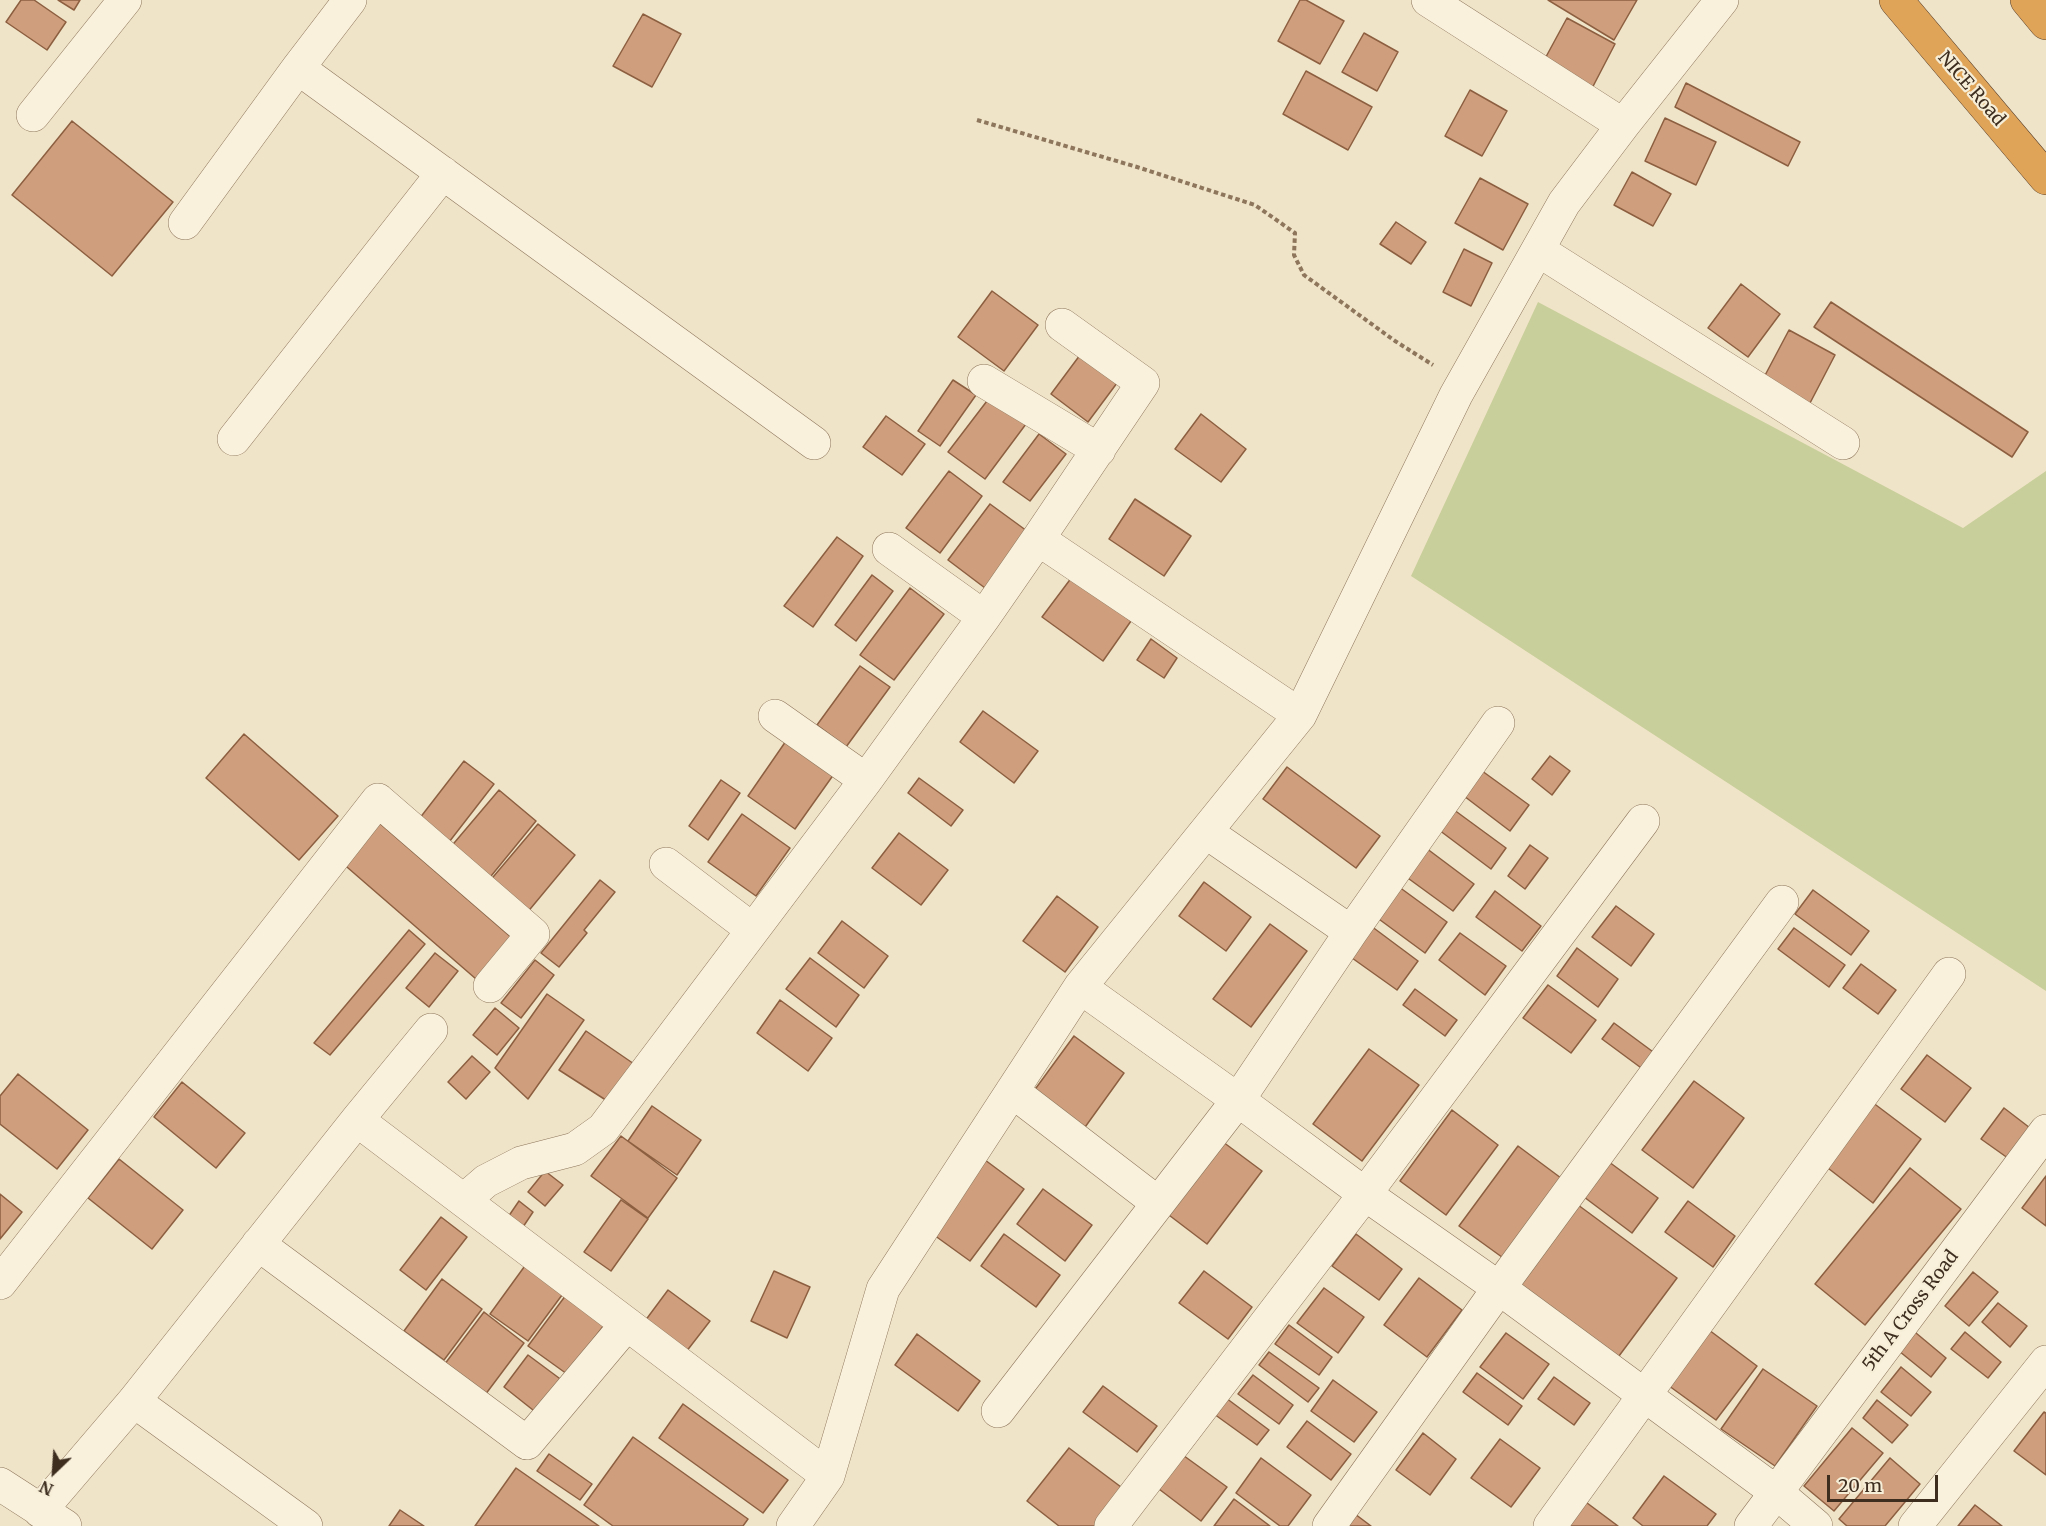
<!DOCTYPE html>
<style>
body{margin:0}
#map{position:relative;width:2046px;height:1526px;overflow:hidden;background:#f0e4c8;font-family:Merriweather,serif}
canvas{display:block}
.north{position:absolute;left:24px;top:1442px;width:60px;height:60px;-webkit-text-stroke:4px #f7eed8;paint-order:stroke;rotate:205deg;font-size:16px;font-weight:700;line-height:24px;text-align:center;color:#3d2e20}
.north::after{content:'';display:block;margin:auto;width:21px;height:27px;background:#3d2e20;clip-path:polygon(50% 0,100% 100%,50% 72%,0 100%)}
.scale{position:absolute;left:1827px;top:1475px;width:111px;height:27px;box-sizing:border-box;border:3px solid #3d2e20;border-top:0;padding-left:8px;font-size:18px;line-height:21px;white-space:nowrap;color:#3d2e20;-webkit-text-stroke:4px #f7eed8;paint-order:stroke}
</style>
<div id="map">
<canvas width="2046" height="1526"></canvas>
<div class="north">N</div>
<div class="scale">20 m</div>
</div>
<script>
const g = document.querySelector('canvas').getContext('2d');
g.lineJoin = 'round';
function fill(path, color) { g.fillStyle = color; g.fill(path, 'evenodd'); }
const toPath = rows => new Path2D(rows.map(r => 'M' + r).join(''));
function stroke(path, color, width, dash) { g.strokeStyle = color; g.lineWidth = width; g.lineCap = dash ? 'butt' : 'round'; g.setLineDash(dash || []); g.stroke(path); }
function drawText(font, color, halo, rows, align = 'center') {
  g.font = font + ' Merriweather,serif'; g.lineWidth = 4.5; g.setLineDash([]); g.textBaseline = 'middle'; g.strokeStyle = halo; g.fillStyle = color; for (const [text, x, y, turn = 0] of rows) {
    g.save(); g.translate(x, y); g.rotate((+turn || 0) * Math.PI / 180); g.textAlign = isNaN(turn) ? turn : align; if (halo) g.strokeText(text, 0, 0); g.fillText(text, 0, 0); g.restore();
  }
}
const green = toPath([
 [1538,302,1963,528,2046,471,2046,991,1411,576]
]);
const building = toPath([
 [21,0,34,0,66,22,47,50,6,22,21,0],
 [58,0,80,0,74,10,58,0],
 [1300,0,1306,0,1344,21,1320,64,1278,41,1300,0],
 [1548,0,1637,0,1614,40,1548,0],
 [643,14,681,34,652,87,613,66,643,14],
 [1567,18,1615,44,1588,96,1541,66,1567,18],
 [1364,33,1398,52,1377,91,1342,72,1364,33],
 [1306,71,1372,107,1348,150,1283,114,1306,71],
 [1686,83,1800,142,1788,166,1675,107,1686,83],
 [1470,90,1507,111,1482,156,1445,136,1470,90],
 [1665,118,1716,142,1696,185,1645,161,1665,118],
 [72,121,173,202,112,276,12,195,72,121],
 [1632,172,1671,194,1653,226,1614,205,1632,172],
 [1480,178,1528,204,1503,250,1455,223,1480,178],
 [1396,222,1426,242,1411,264,1380,244,1396,222],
 [1464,249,1492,263,1471,306,1443,292,1464,249],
 [1741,284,1780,314,1748,357,1708,328,1741,284],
 [992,291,1038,325,1004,371,958,337,992,291],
 [1831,302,2028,432,2012,457,1814,327,1831,302],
 [1789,330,1835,355,1809,405,1762,381,1789,330],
 [1083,351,1120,379,1088,422,1051,394,1083,351],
 [953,380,976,395,940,446,918,431,953,380],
 [990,397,1026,424,985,479,948,452,990,397],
 [1201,414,1246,449,1221,482,1175,449,1201,414],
 [886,416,925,444,902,475,863,447,886,416],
 [1039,434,1066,454,1030,501,1003,482,1039,434],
 [949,471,982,496,940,553,906,528,949,471],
 [1135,499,1191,536,1164,576,1109,539,1135,499],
 [990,504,1027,531,985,588,948,560,990,504],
 [837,537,863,556,813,627,784,606,837,537],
 [872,575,893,591,856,641,835,625,872,575],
 [1072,577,1131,621,1103,661,1042,617,1072,577],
 [910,588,944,614,894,680,860,655,910,588],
 [1151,639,1177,658,1164,678,1137,660,1151,639],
 [860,666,890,687,846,747,817,725,860,666],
 [983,711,1038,751,1014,783,960,742,983,711],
 [244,734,338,816,299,860,206,778,244,734],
 [786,741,834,774,795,829,748,796,786,741],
 [1550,756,1570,771,1552,795,1532,779,1550,756],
 [464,761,494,784,446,846,416,823,464,761],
 [1287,767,1380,836,1356,868,1263,799,1287,767],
 [1478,768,1529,805,1510,831,1460,793,1478,768],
 [919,778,963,810,951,826,908,793,919,778],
 [721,780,740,793,708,840,689,826,721,780],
 [499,790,536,821,487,881,449,849,499,790],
 [1446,804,1506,848,1491,869,1431,824,1446,804],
 [742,814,790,848,756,896,708,862,742,814],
 [376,820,512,938,476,979,340,861,376,820],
 [538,824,575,855,526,914,488,883,538,824],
 [899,833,948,870,921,905,872,868,899,833],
 [1530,845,1548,858,1525,889,1508,876,1530,845],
 [1426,848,1474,884,1453,911,1405,876,1426,848],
 [600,880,615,892,584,930,587,933,559,967,541,953,600,880],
 [1204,882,1251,917,1226,951,1179,916,1204,882],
 [1395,884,1447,922,1425,953,1372,914,1395,884],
 [1813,890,1869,931,1851,955,1795,914,1813,890],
 [1495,891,1541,926,1522,951,1476,917,1495,891],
 [1057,896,1098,927,1065,972,1023,941,1057,896],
 [1616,906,1654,934,1631,966,1592,937,1616,906],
 [842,921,888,956,864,988,818,953,842,921],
 [1367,923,1418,961,1397,990,1345,953,1367,923],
 [1270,924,1307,951,1251,1027,1213,999,1270,924],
 [1794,928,1845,965,1829,987,1778,949,1794,928],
 [409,930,425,944,330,1055,314,1043,409,930],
 [1460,933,1506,966,1485,995,1439,960,1460,933],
 [1577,948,1618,979,1598,1007,1557,976,1577,948],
 [435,953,458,971,429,1007,406,988,435,953],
 [810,958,859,995,836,1027,786,989,810,958],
 [535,960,554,975,521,1018,501,1003,535,960],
 [1861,964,1896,990,1878,1014,1843,988,1861,964],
 [1548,985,1596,1020,1571,1053,1523,1018,1548,985],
 [1415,989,1457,1020,1445,1036,1403,1005,1415,989],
 [547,994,584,1020,528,1099,495,1068,547,994],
 [780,1000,832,1038,808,1071,757,1033,780,1000],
 [495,1008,519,1028,497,1055,473,1035,495,1008],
 [1614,1023,1660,1057,1648,1073,1602,1039,1614,1023],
 [586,1031,637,1066,612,1104,559,1070,586,1031],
 [1074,1036,1124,1073,1070,1148,1020,1110,1074,1036],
 [1369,1049,1419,1085,1362,1161,1313,1124,1369,1049],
 [1927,1055,1971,1088,1945,1122,1901,1089,1927,1055],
 [472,1056,490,1072,466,1099,448,1082,472,1056],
 [18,1074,88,1130,57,1169,0,1124,0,1096,18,1074],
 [1694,1081,1744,1118,1693,1188,1642,1150,1694,1081],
 [182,1082,245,1133,216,1168,154,1117,182,1082],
 [1872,1102,1921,1139,1873,1203,1824,1165,1872,1102],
 [652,1106,701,1140,677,1175,628,1141,652,1106],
 [2004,1108,2034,1131,2012,1161,1981,1139,2004,1108],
 [1452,1110,1498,1145,1446,1215,1400,1181,1452,1110],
 [621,1136,677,1178,648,1218,591,1176,621,1136],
 [1215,1136,1262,1171,1207,1244,1161,1209,1215,1136],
 [1518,1146,1565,1181,1506,1260,1459,1226,1518,1146],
 [981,1157,1024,1189,970,1261,927,1230,981,1157],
 [119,1159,183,1210,152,1249,88,1198,119,1159],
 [1605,1159,1658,1198,1632,1233,1580,1194,1605,1159],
 [1910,1168,1961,1209,1865,1325,1815,1284,1910,1168],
 [545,1171,563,1185,545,1206,528,1192,545,1171],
 [2046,1176,2046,1226,2022,1208,2046,1176],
 [1043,1189,1092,1225,1065,1261,1017,1224,1043,1189],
 [0,1194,22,1212,0,1239,0,1194],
 [621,1200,648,1219,611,1271,584,1252,621,1200],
 [519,1201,533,1212,521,1230,506,1220,519,1201],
 [1688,1201,1735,1236,1713,1267,1665,1232,1688,1201],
 [1574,1202,1677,1278,1616,1360,1513,1284,1574,1202],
 [441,1217,467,1237,426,1290,400,1270,441,1217],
 [1004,1234,1060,1275,1036,1307,981,1266,1004,1234],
 [1356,1234,1402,1269,1379,1300,1332,1266,1356,1234],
 [527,1263,565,1291,528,1341,490,1314,527,1263],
 [774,1271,810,1287,787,1338,751,1321,774,1271],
 [1204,1271,1252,1307,1228,1339,1179,1303,1204,1271],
 [1973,1272,1998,1292,1969,1326,1945,1306,1973,1272],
 [1419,1278,1462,1310,1427,1357,1384,1325,1419,1278],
 [442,1279,482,1309,444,1360,404,1331,442,1279],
 [1324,1288,1364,1317,1338,1353,1297,1323,1324,1288],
 [668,1290,710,1321,686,1352,645,1321,668,1290],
 [569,1291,608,1320,567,1374,528,1346,569,1291],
 [1998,1303,2027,1326,2010,1347,1982,1322,1998,1303],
 [484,1312,524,1343,479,1403,438,1373,484,1312],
 [1289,1325,1332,1357,1319,1375,1275,1344,1289,1325],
 [1705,1327,1757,1366,1716,1420,1665,1383,1705,1327],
 [1910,1328,1946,1358,1931,1377,1894,1347,1910,1328],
 [1965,1332,2001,1362,1988,1378,1951,1349,1965,1332],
 [1506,1333,1549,1364,1523,1399,1480,1367,1506,1333],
 [917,1334,980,1381,958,1411,895,1365,917,1334],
 [1269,1352,1319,1388,1308,1402,1259,1365,1269,1352],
 [528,1355,563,1381,538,1414,504,1387,528,1355],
 [1901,1367,1931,1392,1911,1416,1881,1392,1901,1367],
 [1763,1369,1817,1406,1775,1466,1721,1429,1763,1369],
 [1477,1373,1522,1406,1508,1425,1463,1392,1477,1373],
 [1253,1375,1293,1405,1279,1424,1238,1394,1253,1375],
 [1554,1377,1590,1403,1574,1425,1538,1399,1554,1377],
 [1333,1380,1377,1412,1354,1442,1311,1411,1333,1380],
 [1103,1386,1157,1426,1137,1452,1083,1412,1103,1386],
 [1226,1398,1269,1430,1257,1445,1214,1414,1226,1398],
 [1877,1400,1908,1425,1892,1443,1863,1418,1877,1400],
 [683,1404,788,1480,763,1513,659,1438,683,1404],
 [2044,1412,2046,1413,2046,1475,2014,1451,2044,1412],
 [1307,1421,1351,1454,1331,1480,1287,1447,1307,1421],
 [1852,1428,1883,1453,1834,1511,1804,1486,1852,1428],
 [1423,1433,1456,1459,1430,1495,1396,1470,1423,1433],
 [633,1437,748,1519,743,1526,613,1526,584,1505,633,1437],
 [1500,1439,1540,1468,1511,1507,1471,1478,1500,1439],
 [1069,1448,1125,1490,1097,1526,1059,1526,1027,1501,1069,1448],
 [1180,1453,1227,1487,1201,1521,1155,1486,1180,1453],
 [549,1454,592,1484,580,1500,537,1471,549,1454],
 [1261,1458,1311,1495,1288,1526,1280,1526,1236,1493,1261,1458],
 [1890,1458,1920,1484,1885,1526,1847,1526,1839,1519,1890,1458],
 [516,1468,599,1526,475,1526,516,1468],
 [1664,1476,1716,1514,1707,1526,1643,1526,1633,1518,1664,1476],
 [1575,1494,1618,1526,1552,1526,1575,1494],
 [1234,1499,1270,1526,1214,1526,1234,1499],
 [1975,1505,2002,1526,1958,1526,1975,1505],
 [400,1510,424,1526,389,1526,400,1510],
 [1355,1514,1371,1526,1346,1526,1355,1514]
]);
const path = toPath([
 [977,120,1137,167,1255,205,1295,233,1294,255,1304,275,1395,341,1433,365]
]);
const minor = toPath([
 [350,0,298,68,814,443],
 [1428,0,1623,125],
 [33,115,125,0],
 [185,223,298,68],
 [1538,250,1843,443],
 [984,381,1099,450],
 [234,439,443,173],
 [1038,539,1143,383,1062,325],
 [889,549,984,617],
 [775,716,866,780],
 [1206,832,1351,932],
 [666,864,753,930],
 [1080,987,1238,1100,1365,1194,1499,1288,1776,1492,1816,1526],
 [1012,1091,1158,1203],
 [357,1120,431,1030],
 [464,1200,486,1181,521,1163,575,1149,603,1129,866,780,984,617,1038,539,1300,715],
 [258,1244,527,1443,627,1324],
 [0,1283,378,800,533,934,490,986],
 [134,1401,306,1526],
 [998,1411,1238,1100,1351,932,1498,723],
 [0,1484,65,1526],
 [40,1511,134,1401,357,1120,828,1476],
 [793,1526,828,1476,883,1289,1080,987,1300,715,1456,395,1564,203,1623,125,1722,0],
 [1111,1526,1365,1194,1643,821],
 [1329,1526,1499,1288,1782,902],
 [1550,1526,1949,974],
 [1751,1526,2046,1131],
 [1915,1526,2046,1362]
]);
const motorway = toPath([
 [1896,0,2046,178],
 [2027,0,2046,23]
]);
const streetNames = [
 ["NICE Road",1971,89,49],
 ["5th A Cross Road",1911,1311,-53]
];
fill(green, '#c9cf9b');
fill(building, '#cf9f7d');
stroke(building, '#8d5f41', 1.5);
stroke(minor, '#8d765c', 34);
stroke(motorway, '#5b4430', 34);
stroke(path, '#8d765c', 4, [4.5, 3]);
stroke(minor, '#faf1dc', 33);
stroke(motorway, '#e0a458', 33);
drawText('18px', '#3d2e20', '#f7eed8', streetNames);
</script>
